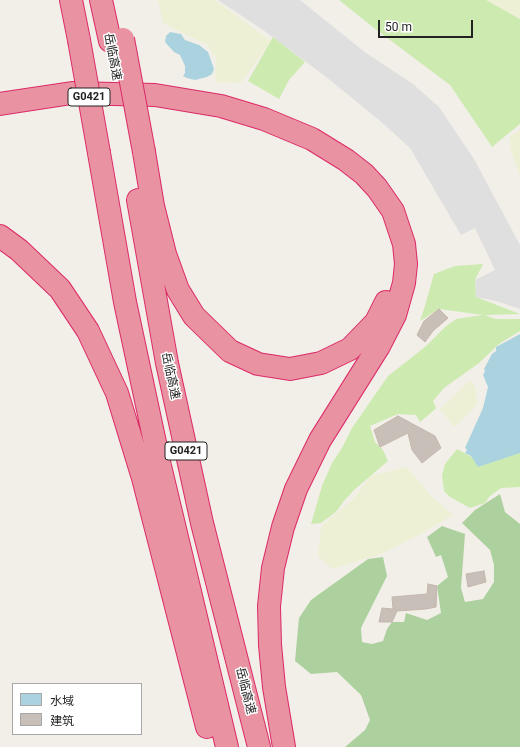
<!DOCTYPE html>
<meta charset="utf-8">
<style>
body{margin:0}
#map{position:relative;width:520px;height:747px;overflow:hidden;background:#f2efe9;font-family:Roboto,"Noto Sans SC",sans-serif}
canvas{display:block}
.legend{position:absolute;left:12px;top:683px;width:130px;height:52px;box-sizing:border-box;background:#fff;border:1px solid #a7a7a7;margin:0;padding:5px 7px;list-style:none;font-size:12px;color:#222}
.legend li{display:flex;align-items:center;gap:8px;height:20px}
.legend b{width:20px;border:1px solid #a7a7a7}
.scale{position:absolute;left:378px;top:20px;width:95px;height:18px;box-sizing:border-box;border:2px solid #222;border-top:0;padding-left:5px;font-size:12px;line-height:14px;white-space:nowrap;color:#222;-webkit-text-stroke:3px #fff;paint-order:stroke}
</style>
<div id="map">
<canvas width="520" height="747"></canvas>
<ul class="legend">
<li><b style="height:11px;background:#aad3df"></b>水域</li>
<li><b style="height:11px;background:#c7bfb8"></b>建筑</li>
</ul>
<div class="scale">50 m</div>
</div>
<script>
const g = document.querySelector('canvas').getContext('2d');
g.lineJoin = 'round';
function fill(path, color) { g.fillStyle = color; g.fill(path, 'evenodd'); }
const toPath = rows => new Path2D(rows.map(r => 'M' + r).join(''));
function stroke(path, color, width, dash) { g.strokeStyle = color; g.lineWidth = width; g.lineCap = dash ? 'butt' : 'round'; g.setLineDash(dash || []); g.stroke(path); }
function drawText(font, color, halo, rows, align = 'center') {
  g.font = font + ' Roboto,"Noto Sans SC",sans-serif'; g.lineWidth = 3; g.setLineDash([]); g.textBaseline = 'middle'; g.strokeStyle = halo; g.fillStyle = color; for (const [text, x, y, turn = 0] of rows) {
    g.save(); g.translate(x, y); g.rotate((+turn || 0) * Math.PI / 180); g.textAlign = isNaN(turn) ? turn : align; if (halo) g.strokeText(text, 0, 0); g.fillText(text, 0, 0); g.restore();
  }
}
const residential = toPath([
 [218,0,300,0,366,53,413,84,439,107,474,159,520,245,520,309,496,301,476,297,475,280,495,270,475,228,461,235,410,148,379,120,325,76,263,30]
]);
const farmland = toPath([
 [158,0,215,0,271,41,241,83,215,82,216,58,207,45,163,23],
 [483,0,520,0,520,18,503,11],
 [520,130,520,175,511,152,510,136],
 [469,381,473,382,476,390,477,404,464,418,454,427,440,409],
 [407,467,431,496,453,515,419,535,384,553,332,569,318,556,321,527,355,497,370,476]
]);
const grass = toPath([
 [339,0,486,0,520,19,520,124,492,147,450,85,374,28],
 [273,37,305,62,289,80,279,99,248,81],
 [483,264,475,280,476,297,520,314,485,315,495,319,520,319,520,331,499,344,479,363,444,388,433,401,436,408,432,412,420,422,416,415,398,414,370,426,375,442,383,450,388,461,354,490,344,501,336,512,321,523,311,524,322,486,332,463,342,448,352,428,388,376,425,347,445,327,456,319,483,315,439,309,420,321,424,309,434,274,455,266],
 [457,449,477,460,520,449,520,487,501,488,490,496,485,503,470,508,450,497,444,491,442,475,445,464]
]);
const forest = toPath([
 [500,494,505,512,520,524,520,747,345,747,365,730,370,720,361,695,337,672,311,674,295,661,299,618,311,600,368,559,383,557,387,576,361,628,362,642,372,644,383,641,387,629,392,622,404,622,406,613,427,620,441,613,437,586,448,577,441,555,436,557,427,537,442,526,465,534,461,588,465,602,483,599,494,582,494,565,490,550,462,523,475,510]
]);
const water = toPath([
 [170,32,181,34,185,40,199,45,208,52,214,69,212,74,207,77,195,80,187,78,183,76,185,73,185,66,180,55,174,52,165,42,166,36],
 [520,334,520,453,478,467,471,456,465,453,467,450,465,448,483,408,488,387,483,375,485,371,484,369,492,354,496,351,496,347]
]);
const building = toPath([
 [439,309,448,318,433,331,425,342,417,335,424,321,439,309],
 [398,416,435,436,441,448,422,463,412,450,408,433,380,447,374,430,398,416],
 [484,571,486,582,468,587,466,574,484,571],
 [428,584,437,586,436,607,426,609,397,611,392,622,379,622,382,608,393,609,392,597,427,594,428,584]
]);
const highway = toPath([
 [71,0,79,40],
 [101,0,110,41],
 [0,104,72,93,155,95,221,106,264,119,312,139,346,160,364,174,377,188,393,211,404,244,406,264,404,283,395,315,379,346,320,440,296,489,283,527,273,568,269,606,270,645,274,687,284,747],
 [144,152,153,206,165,254,178,290,194,316,230,351,258,364,290,369,321,363,350,349,376,322,386,302],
 [99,153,125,302,160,466,227,747],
 [138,200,167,363,202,523,259,747],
 [0,236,19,250,60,289,88,331,117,393,143,478,207,727]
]);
const highwayBridge = toPath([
 [123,39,144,152],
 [79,40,99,153]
]);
const shields = [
 [89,97,42],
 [186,451,42]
];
const shieldNames = [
 ["G0421",89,97],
 ["G0421",186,451]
];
const streetNames = [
 ["岳临高速",112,57,79],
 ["岳临高速",170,376,78],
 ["岳临高速",245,691,76]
];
fill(residential, '#e0dfdf');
fill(farmland, '#eef0d5');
fill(grass, '#cdebb0');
fill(forest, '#add19e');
fill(water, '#aad3df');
fill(building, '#c7bfb8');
stroke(building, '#c4b6ab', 1);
stroke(highway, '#dc2a67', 24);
stroke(highway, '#e892a2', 22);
stroke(highwayBridge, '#dc2a67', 24, []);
stroke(highwayBridge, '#e892a2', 22);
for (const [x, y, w] of shields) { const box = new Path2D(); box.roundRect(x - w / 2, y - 9, w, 18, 3); g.fillStyle = '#fff'; g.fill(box); stroke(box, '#222', 1); }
drawText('bold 11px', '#222', null, shieldNames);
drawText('12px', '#222', '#fff', streetNames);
</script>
